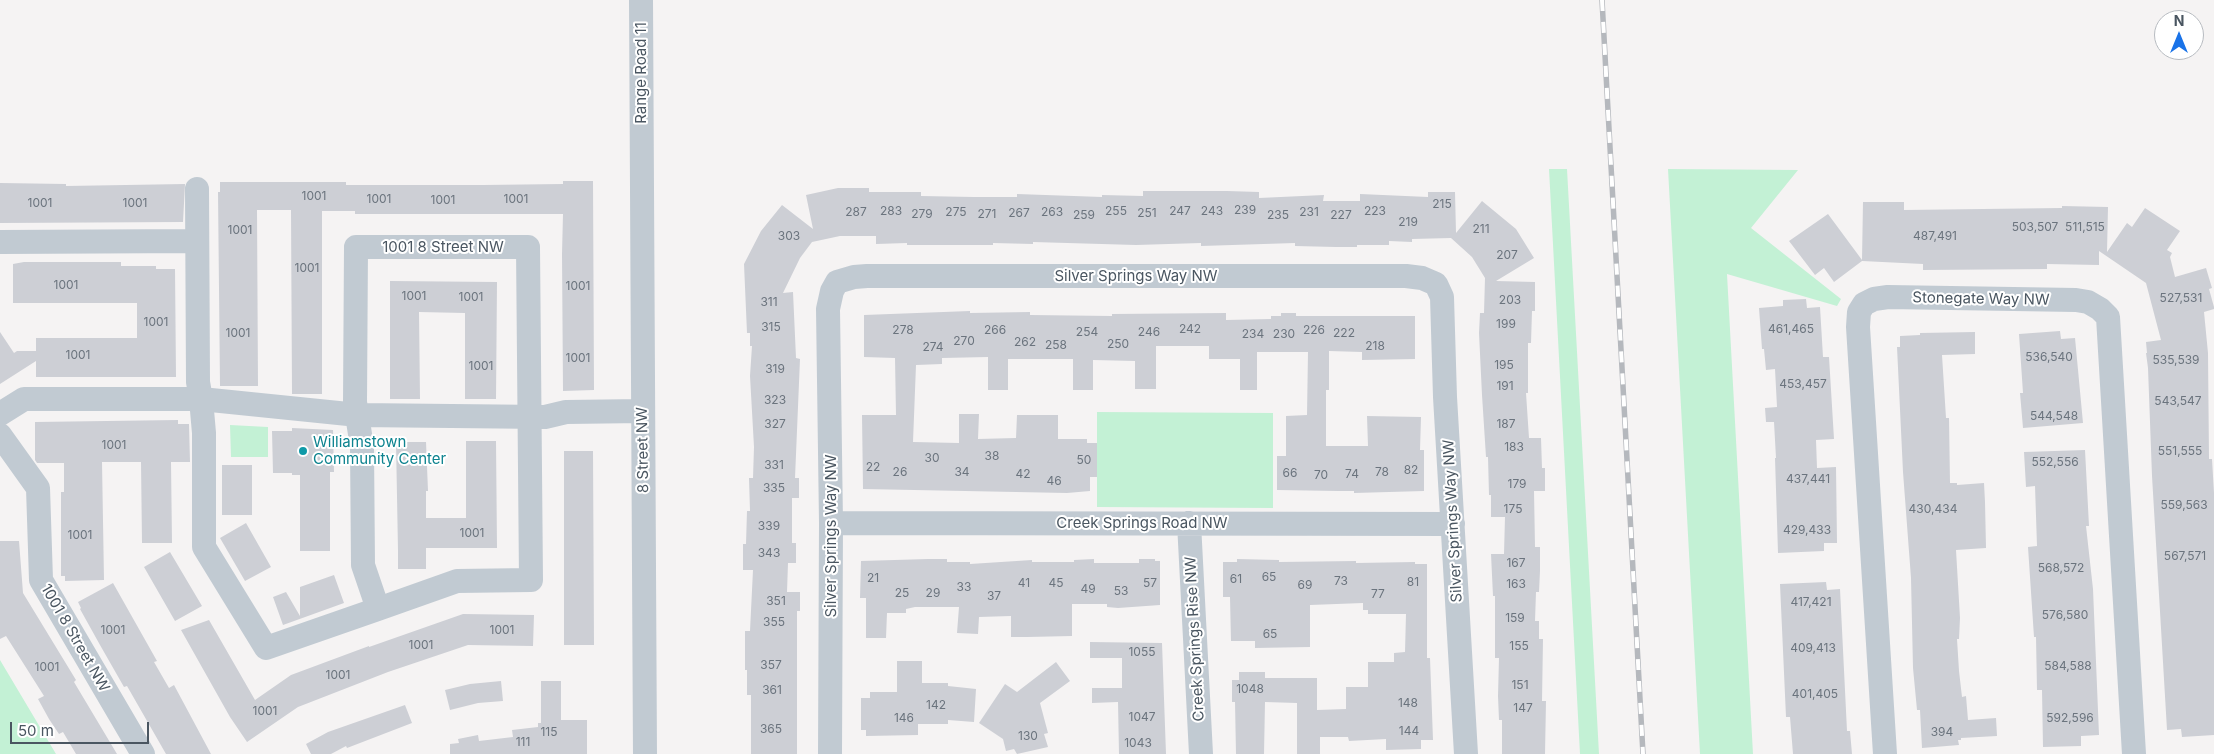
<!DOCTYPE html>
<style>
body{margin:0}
#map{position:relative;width:2214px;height:754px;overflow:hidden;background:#f5f3f3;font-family:Inter,sans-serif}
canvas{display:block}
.north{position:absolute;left:2154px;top:10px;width:50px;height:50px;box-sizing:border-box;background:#fff;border:1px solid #b7bbc0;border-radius:50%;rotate:0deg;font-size:14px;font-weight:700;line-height:20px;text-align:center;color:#4a5661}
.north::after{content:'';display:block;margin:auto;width:18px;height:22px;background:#1a73e8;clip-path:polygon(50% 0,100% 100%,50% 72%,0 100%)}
.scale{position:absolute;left:10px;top:722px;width:139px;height:22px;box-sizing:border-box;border:2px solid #4a5661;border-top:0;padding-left:6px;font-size:15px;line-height:18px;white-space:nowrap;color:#4a5661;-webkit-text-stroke:4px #fff;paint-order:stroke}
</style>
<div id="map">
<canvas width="2214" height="754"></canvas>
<div class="north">N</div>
<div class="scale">50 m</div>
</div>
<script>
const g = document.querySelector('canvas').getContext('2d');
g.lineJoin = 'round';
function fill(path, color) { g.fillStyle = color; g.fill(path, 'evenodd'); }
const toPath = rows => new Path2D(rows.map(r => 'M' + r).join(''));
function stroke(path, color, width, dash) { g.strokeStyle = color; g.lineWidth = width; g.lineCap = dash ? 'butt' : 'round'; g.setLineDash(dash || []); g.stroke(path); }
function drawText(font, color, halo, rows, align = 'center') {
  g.font = font + ' Inter,sans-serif'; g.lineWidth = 4; g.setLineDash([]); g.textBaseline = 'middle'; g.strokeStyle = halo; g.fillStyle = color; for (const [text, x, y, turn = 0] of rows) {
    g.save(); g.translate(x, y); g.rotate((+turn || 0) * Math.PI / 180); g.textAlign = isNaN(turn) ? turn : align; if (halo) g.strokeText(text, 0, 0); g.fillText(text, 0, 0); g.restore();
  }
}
const green = toPath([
 [1549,169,1567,169,1599,754,1580,754],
 [1668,169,1798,170,1751,228,1841,299,1837,306,1727,274,1753,754,1700,754],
 [1097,412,1273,413,1273,508,1097,507],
 [230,425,268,427,268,457,231,457],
 [0,660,56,754,0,754]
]);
const building = toPath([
 [563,181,593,181,594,390,563,391,562,254,563,214,355,214,355,211,322,211,322,394,292,394,291,210,257,210,258,386,220,386,218,192,220,192,220,182,346,182,346,185,483,185,563,184],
 [0,183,66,184,66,186,185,184,183,222,0,223],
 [838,188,869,188,869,192,921,192,921,196,974,197,1017,197,1017,194,1102,197,1102,195,1143,196,1143,191,1227,191,1259,192,1259,198,1324,195,1323,201,1360,201,1360,194,1428,197,1428,192,1455,192,1456,233,1482,201,1516,229,1534,258,1496,281,1535,282,1535,311,1532,311,1531,343,1528,343,1528,393,1526,393,1529,438,1541,438,1542,468,1545,468,1545,491,1534,491,1535,547,1540,547,1540,571,1539,592,1536,592,1535,621,1539,621,1539,639,1543,639,1542,701,1546,701,1545,754,1502,754,1502,720,1499,720,1498,696,1499,658,1495,658,1495,596,1493,596,1491,554,1504,554,1505,517,1491,517,1491,495,1489,495,1488,457,1486,457,1482,395,1479,333,1480,313,1484,313,1485,278,1472,257,1451,238,1412,239,1412,242,1389,241,1389,245,1357,245,1357,247,1336,247,1295,246,1295,243,1201,246,1201,243,1136,245,1033,242,1033,244,993,243,993,245,907,245,907,243,876,244,876,236,840,236,812,242,800,258,783,293,793,292,796,358,800,359,795,478,799,478,799,498,792,498,792,543,796,543,796,563,788,563,787,592,800,592,800,611,797,611,797,754,751,754,751,695,747,695,747,670,745,670,745,631,750,631,753,570,743,570,743,544,746,544,747,511,750,511,749,478,753,478,754,447,750,376,752,346,750,346,750,333,747,333,744,264,761,231,782,205,813,229,806,195],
 [1863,202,1904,202,1904,210,2062,208,2062,206,2108,207,2107,252,2127,223,2132,227,2145,208,2180,231,2167,250,2172,253,2170,257,2175,277,2206,268,2212,288,2209,289,2214,307,2214,309,2204,312,2208,353,2209,459,2212,459,2214,493,2214,735,2182,737,2181,729,2167,730,2152,476,2148,368,2146,353,2147,353,2146,342,2161,340,2146,283,2099,251,2099,265,2047,264,2047,269,1923,270,1923,264,1862,261,1834,282,1824,268,1815,275,1789,241,1828,214,1862,260],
 [24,262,121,262,121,266,156,266,156,269,175,269,176,377,36,377,36,361,0,384,0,332,14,353,17,351,36,351,36,338,137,338,137,303,13,303,13,264],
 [390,281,497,282,496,399,465,399,465,313,419,312,420,399,390,399],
 [1806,299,1807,308,1820,307,1823,357,1829,357,1834,439,1816,440,1817,468,1836,467,1837,543,1824,543,1824,551,1778,553,1775,458,1776,458,1774,422,1766,422,1765,408,1777,407,1775,369,1766,370,1764,349,1762,349,1759,308,1783,306,1783,300],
 [970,311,970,313,1030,312,1030,315,1112,316,1112,314,1226,313,1226,320,1271,319,1271,316,1281,316,1281,313,1296,313,1296,316,1415,316,1415,359,1362,360,1362,352,1329,351,1329,390,1326,390,1326,446,1368,446,1367,416,1421,417,1420,450,1424,450,1424,491,1354,493,1354,491,1338,491,1277,490,1277,456,1286,456,1286,416,1307,415,1308,352,1257,352,1257,390,1240,390,1240,359,1209,359,1209,346,1156,346,1156,389,1135,389,1135,361,1093,360,1093,390,1073,390,1073,359,1008,359,1008,390,988,390,988,357,942,358,942,364,916,365,913,442,959,443,959,414,979,414,978,439,1016,438,1017,415,1058,415,1058,439,1087,439,1087,443,1097,443,1097,477,1090,477,1090,491,1067,493,863,489,862,415,896,415,895,358,864,357,864,315],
 [2060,331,2061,339,2075,338,2083,423,2023,428,2020,393,2023,393,2019,334],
 [1975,332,1975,354,1942,355,1946,418,1949,418,1950,483,1957,483,1957,485,1984,483,1985,502,1986,548,1956,550,1960,618,1959,639,1957,639,1959,671,1962,697,1966,696,1968,720,1996,718,1997,736,1961,738,1961,740,1958,740,1959,745,1922,748,1920,710,1917,710,1913,668,1911,578,1903,472,1897,347,1900,347,1900,336,1920,335,1920,333],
 [178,420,178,424,189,424,190,462,171,462,172,543,142,543,141,462,102,462,104,580,65,581,65,576,61,576,61,492,64,492,64,463,37,463,35,460,35,422],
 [292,428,333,430,334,472,330,472,330,551,300,551,300,475,292,475,292,473,273,473,272,431,292,431],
 [466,441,496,441,497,548,426,548,426,569,398,569,398,551,399,551,398,551,396,442,426,442,428,491,426,491,426,518,466,518],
 [2085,450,2089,526,2086,526,2093,589,2099,735,2081,736,2081,746,2043,747,2042,690,2037,690,2036,637,2034,637,2028,547,2037,546,2035,486,2026,487,2024,452],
 [564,451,593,451,594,645,564,645],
 [222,465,252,465,252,515,222,515],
 [246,523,271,567,245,581,220,538],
 [0,541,19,541,23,593,76,680,74,682,117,754,76,754,63,732,59,734,49,719,38,699,44,696,6,636,0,639],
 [170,552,202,606,175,621,144,567],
 [928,559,947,559,947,562,970,562,970,564,1032,560,1032,562,1074,562,1074,560,1094,559,1094,563,1139,563,1139,559,1155,559,1155,561,1160,561,1160,605,1118,608,1107,607,1107,604,1072,604,1072,636,1027,637,1011,637,1011,616,979,617,978,634,957,633,959,607,915,607,906,609,906,613,887,613,886,638,866,638,866,598,860,598,861,561],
 [1237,559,1279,560,1279,562,1356,561,1356,563,1415,562,1415,564,1427,564,1427,658,1430,658,1433,740,1421,740,1421,749,1386,750,1386,739,1349,741,1348,737,1320,737,1320,754,1297,754,1297,703,1265,702,1264,754,1236,754,1235,702,1232,702,1232,680,1239,680,1239,672,1265,672,1265,678,1317,678,1317,710,1346,709,1346,687,1368,687,1368,662,1394,662,1394,653,1405,652,1406,614,1368,614,1368,610,1363,610,1363,603,1310,605,1310,647,1255,648,1255,641,1231,641,1230,597,1223,597,1223,562,1237,562],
 [334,575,344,603,283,625,273,597,286,592,300,616,300,587],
 [1826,582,1827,590,1840,589,1847,731,1850,731,1852,754,1793,754,1790,717,1786,717,1780,584],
 [113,583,157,661,154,662,169,688,174,685,211,754,166,754,127,686,124,687,100,645,80,609,81,608,78,602],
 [463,614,534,615,533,646,468,645,388,672,298,707,247,742,230,717,181,630,209,620,255,700,291,675,369,646,369,647],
 [1090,642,1162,643,1166,754,1119,754,1118,702,1092,703,1092,688,1122,688,1122,658,1090,658],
 [897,661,922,661,922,683,948,683,948,686,976,689,974,722,948,720,948,724,918,724,918,735,866,736,866,730,861,730,861,698,870,698,870,692,897,692],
 [1056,662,1070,681,1040,703,1048,733,1044,734,1048,747,1017,754,1014,749,1006,751,1003,739,979,723,1005,684,1017,692],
 [501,681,503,701,478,703,450,710,445,690,470,684],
 [541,681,561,681,561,720,587,720,587,754,450,754,450,744,459,743,458,739,478,735,479,741,513,737,512,730,538,727,538,723,541,723],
 [405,705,412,723,347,748,346,746,331,754,311,754,306,744,328,732]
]);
const minor = toPath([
 [641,0,645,754],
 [197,189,198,382,201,399,204,433,204,547,266,648,378,609,457,581,531,580,528,247,356,247,355,402,362,447,363,565,378,609],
 [0,242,197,241],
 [0,414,24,399,201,399,358,415,545,417,566,412,643,411],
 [0,435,38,488,41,580,143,754],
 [831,523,1453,524],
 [1189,523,1201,754],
 [830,754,831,523,828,309,832,291,837,282,854,277,867,276,1406,276,1422,278,1436,284,1442,297,1445,397,1466,754],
 [1885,754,1858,327,1859,312,1864,304,1874,299,1888,297,2076,300,2088,302,2100,309,2108,317,2134,754]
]);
const rail = toPath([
 [1602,0,1643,754]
]);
const markers = [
 [303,451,5,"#0f9aa8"]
];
const numberNames = [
 ["1001",314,196],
 ["1001",379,199],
 ["1001",516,199],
 ["1001",443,200],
 ["1001",40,203],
 ["1001",135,203],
 ["215",1442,204],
 ["239",1245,210],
 ["283",891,211],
 ["255",1116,211],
 ["247",1180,211],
 ["243",1212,211],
 ["223",1375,211],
 ["287",856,212],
 ["275",956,212],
 ["263",1052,212],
 ["231",1309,212],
 ["267",1019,213],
 ["251",1147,213],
 ["279",922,214],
 ["271",987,214],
 ["259",1084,215],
 ["235",1278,215],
 ["227",1341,215],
 ["219",1408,222],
 ["503,507",2035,227],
 ["511,515",2085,227],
 ["211",1481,229],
 ["1001",240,230],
 ["303",789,236],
 ["487,491",1935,236],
 ["207",1507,255],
 ["1001",307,268],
 ["1001",66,285],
 ["1001",578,286],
 ["1001",414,296],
 ["1001",471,297],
 ["527,531",2181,298],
 ["203",1510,300],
 ["311",769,302],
 ["1001",156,322],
 ["199",1506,324],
 ["315",771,327],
 ["242",1190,329],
 ["461,465",1791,329],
 ["278",903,330],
 ["266",995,330],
 ["226",1314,330],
 ["254",1087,332],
 ["246",1149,332],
 ["1001",238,333],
 ["222",1344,333],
 ["234",1253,334],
 ["230",1284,334],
 ["270",964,341],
 ["262",1025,342],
 ["250",1118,344],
 ["258",1056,345],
 ["218",1375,346],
 ["274",933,347],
 ["1001",78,355],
 ["536,540",2049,357],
 ["1001",578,358],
 ["535,539",2176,360],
 ["195",1504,365],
 ["1001",481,366],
 ["319",775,369],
 ["453,457",1803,384],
 ["191",1505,386],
 ["323",775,400],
 ["543,547",2178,401],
 ["544,548",2054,416],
 ["327",775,424],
 ["187",1506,424],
 ["1001",114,445],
 ["183",1514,447],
 ["551,555",2180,451],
 ["38",992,456],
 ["30",932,458],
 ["50",1084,460],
 ["552,556",2055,462],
 ["331",774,465],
 ["22",873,467],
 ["82",1411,470],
 ["26",900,472],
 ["34",962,472],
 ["78",1382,472],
 ["66",1290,473],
 ["42",1023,474],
 ["74",1352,474],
 ["70",1321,475],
 ["437,441",1808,479],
 ["46",1054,481],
 ["179",1517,484],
 ["335",774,488],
 ["559,563",2184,505],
 ["175",1513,509],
 ["430,434",1933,509],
 ["339",769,526],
 ["429,433",1807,530],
 ["1001",472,533],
 ["1001",80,535],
 ["343",769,553],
 ["567,571",2185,556],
 ["167",1516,563],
 ["568,572",2061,568],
 ["65",1269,577],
 ["21",873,578],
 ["61",1236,579],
 ["73",1341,581],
 ["81",1413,582],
 ["41",1024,583],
 ["45",1056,583],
 ["57",1150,583],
 ["163",1516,584],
 ["69",1305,585],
 ["33",964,587],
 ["49",1088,589],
 ["53",1121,591],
 ["25",902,593],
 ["29",933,593],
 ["77",1378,594],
 ["37",994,596],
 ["351",776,601],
 ["417,421",1811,602],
 ["576,580",2065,615],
 ["159",1515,618],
 ["355",774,622],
 ["1001",113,630],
 ["1001",502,630],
 ["65",1270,634],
 ["1001",421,645],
 ["155",1519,646],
 ["409,413",1813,648],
 ["1055",1142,652],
 ["357",771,665],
 ["584,588",2068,666],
 ["1001",47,667],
 ["1001",338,675],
 ["151",1520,685],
 ["1048",1250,689],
 ["361",772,690],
 ["401,405",1815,694],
 ["148",1408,703],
 ["142",936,705],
 ["147",1523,708],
 ["1001",265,711],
 ["1047",1142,717],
 ["146",904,718],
 ["592,596",2070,718],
 ["365",771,729],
 ["144",1409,731],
 ["115",549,732],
 ["394",1942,732],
 ["130",1028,736],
 ["111",523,742],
 ["1043",1138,743]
];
const streetNames = [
 ["Range Road 11",641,73,-90],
 ["1001 8 Street NW",443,247],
 ["Silver Springs Way NW",1136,276],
 ["Stonegate Way NW",1981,299,1],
 ["8 Street NW",643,450,-91],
 ["Silver Springs Way NW",1453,521,-93],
 ["Creek Springs Road NW",1142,523],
 ["Silver Springs Way NW",831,536,-90],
 ["1001 8 Street NW",75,638,60],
 ["Creek Springs Rise NW",1195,639,-93]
];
const cultureNames = [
 ["Williamstown",313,442],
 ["Community Center",313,459]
];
fill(green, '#c3f1d5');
fill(building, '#cdcfd5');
stroke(minor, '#c1cad2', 24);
stroke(rail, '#b5b8bd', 5.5);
stroke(rail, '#fff', 4, [11]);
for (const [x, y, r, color] of markers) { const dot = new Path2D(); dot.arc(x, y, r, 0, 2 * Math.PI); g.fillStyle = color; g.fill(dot); stroke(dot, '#fff', 2); }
drawText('12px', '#6b747e', null, numberNames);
drawText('15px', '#4a5661', '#fff', streetNames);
drawText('15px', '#0d838f', '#fff', cultureNames, 'left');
</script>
